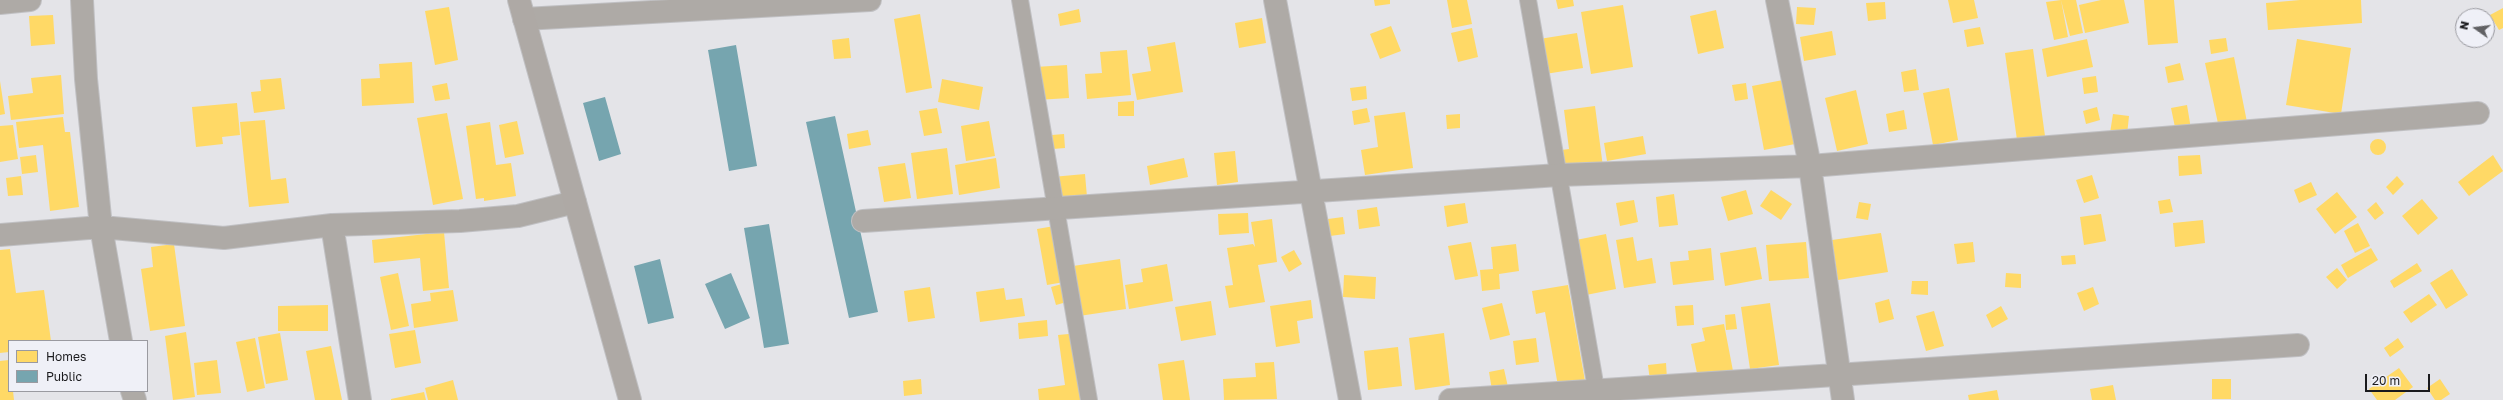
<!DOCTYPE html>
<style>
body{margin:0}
#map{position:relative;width:2503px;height:400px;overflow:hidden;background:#e4e4e8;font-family:"Golos Text",sans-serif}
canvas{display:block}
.legend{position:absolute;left:8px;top:340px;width:140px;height:52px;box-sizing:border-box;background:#eff0f7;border:1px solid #9a9aa0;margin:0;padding:5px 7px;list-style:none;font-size:12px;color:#1a1a1d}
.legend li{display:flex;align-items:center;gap:8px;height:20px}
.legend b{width:20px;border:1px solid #9a9aa0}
.north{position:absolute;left:2455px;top:8px;width:40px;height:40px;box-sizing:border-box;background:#eff0f7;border:1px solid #9a9aa0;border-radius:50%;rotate:284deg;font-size:11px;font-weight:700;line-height:16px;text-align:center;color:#1a1a1d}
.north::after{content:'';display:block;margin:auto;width:14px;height:18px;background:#616164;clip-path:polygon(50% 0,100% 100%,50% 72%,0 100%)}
.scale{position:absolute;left:2365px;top:374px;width:65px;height:18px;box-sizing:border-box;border:2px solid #1a1a1d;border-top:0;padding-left:5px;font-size:12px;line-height:14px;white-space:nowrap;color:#1a1a1d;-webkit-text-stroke:3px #eff0f7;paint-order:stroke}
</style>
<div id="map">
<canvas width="2503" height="400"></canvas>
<ul class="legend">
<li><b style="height:11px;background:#ffd966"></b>Homes</li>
<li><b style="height:11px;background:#76a5af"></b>Public</li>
</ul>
<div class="north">N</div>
<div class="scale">20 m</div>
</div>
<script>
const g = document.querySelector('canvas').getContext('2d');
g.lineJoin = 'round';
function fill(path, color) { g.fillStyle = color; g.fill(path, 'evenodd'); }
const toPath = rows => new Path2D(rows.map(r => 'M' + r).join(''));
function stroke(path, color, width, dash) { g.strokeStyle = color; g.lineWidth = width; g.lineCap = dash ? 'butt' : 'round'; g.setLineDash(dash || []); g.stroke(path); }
const homes = toPath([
 [1374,0,1390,0,1390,4,1375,6],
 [1447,0,1467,0,1472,24,1452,28],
 [1556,0,1573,0,1574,6,1558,9],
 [1948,0,1974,0,1978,18,1953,23],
 [2061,0,2076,0,2083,33,2070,36],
 [2061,0,2068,37,2054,40,2046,2],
 [2101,0,2124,0,2129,23,2085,33,2079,5],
 [2144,0,2174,0,2178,43,2148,45],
 [2300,0,2361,0,2362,23,2268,30,2266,3],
 [1885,2,1886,19,1868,21,1866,3],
 [1623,5,1633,67,1591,74,1581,12],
 [449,7,458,60,435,65,425,11],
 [1797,7,1816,8,1814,25,1796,24],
 [2503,8,2503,28,2499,30,2490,15],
 [1079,9,1081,22,1060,26,1058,14],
 [1716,10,1724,48,1698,54,1690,16],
 [920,14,932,88,906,93,894,19],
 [53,15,55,44,31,46,29,16],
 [1262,18,1266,43,1239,48,1235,23],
 [1391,26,1401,51,1380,59,1370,34],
 [1980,27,1984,44,1967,47,1964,30],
 [1472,28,1478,57,1458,62,1451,33],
 [1832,31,1836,55,1804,61,1800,37],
 [1577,33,1583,68,1539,75,1533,40],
 [849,38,851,58,834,59,832,40],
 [2226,38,2228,51,2211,54,2209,40],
 [2087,39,2093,67,2047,77,2042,49],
 [2297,39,2351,48,2341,114,2286,105],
 [1175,42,1183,92,1137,100,1132,74,1151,71,1147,47],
 [2033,49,2045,136,2017,140,2005,53],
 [1127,50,1131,95,1087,99,1085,74,1102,73,1100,52],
 [2234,57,2247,122,2219,128,2205,63],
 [412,62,414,103,362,106,361,79,380,78,379,64],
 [2180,63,2184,80,2168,83,2165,67],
 [1067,65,1069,98,1037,100,1035,67],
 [1916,69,1919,90,1904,92,1901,72],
 [61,75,64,114,11,120,8,96,33,93,31,78],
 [2096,76,2098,92,2084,94,2082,78],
 [281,78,285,109,254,113,251,92,261,91,260,80],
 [942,79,983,87,979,110,938,102],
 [1783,80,1795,144,1764,150,1752,86],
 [0,81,5,114,0,115],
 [447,83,450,99,435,101,432,86],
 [1746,83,1748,99,1735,101,1732,85],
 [1366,86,1367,99,1352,101,1350,88],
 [1949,88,1958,140,1933,145,1923,93],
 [1856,90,1868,144,1837,151,1825,98],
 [1134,101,1134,116,1118,116,1118,102],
 [237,103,240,135,222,137,223,144,196,147,192,107],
 [2187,105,2191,129,2176,132,2171,108],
 [1595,106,1603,167,1563,172,1561,150,1569,149,1564,110],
 [2097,107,2100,120,2086,124,2083,111],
 [937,108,942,133,924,136,919,111],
 [1367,108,1370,122,1354,125,1352,111],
 [1904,110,1907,129,1889,132,1886,114],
 [1405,112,1413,168,1365,175,1361,150,1378,147,1374,116],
 [447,113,463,199,433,205,417,118],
 [1460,114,1460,128,1447,129,1446,115],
 [2113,114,2129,116,2127,135,2110,133],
 [63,117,65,132,70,132,79,207,50,211,43,145,19,148,16,122],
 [265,120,271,180,286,178,289,203,249,207,240,122],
 [517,121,524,154,505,158,499,125],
 [989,121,995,156,966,161,961,126],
 [490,122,496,165,511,163,516,196,484,201,484,198,476,199,466,126],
 [13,125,18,159,0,162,0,126],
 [868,130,871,145,849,149,847,134],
 [1064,134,1065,148,1053,149,1052,135],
 [1643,136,1646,154,1607,161,1604,143],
 '2370 147a8 8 0 1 1 16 0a8 8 0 1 1-16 0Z',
 [947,148,953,194,917,199,911,153],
 [1235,151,1238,182,1217,185,1214,153],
 [36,155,38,172,22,174,20,157],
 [2200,155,2202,174,2179,176,2178,156],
 [2493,155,2503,171,2469,196,2458,182],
 [996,158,1000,188,959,195,955,165],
 [1184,158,1188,177,1150,185,1147,166],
 [905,163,911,198,884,202,878,167],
 [1085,174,1087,197,1053,200,1052,177],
 [2092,175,2099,198,2084,203,2076,180],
 [21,176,23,195,8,196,6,178],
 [2397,176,2404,184,2393,195,2386,187],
 [2311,182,2317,195,2299,203,2294,190],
 [1746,190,1753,214,1728,221,1721,197],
 [1771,190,1792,204,1781,220,1760,206],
 [2337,192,2357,217,2335,234,2316,209],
 [1674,194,1678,225,1659,227,1656,197],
 [2170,199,2173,212,2160,214,2158,201],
 [2422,199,2438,218,2418,235,2402,216],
 [1634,200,1638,222,1620,226,1616,203],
 [1859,202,1871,204,1868,220,1856,218],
 [2376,202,2384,213,2375,220,2367,210],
 [1465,203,1468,223,1447,227,1444,206],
 [1377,207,1380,226,1359,229,1357,210],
 [1248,213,1249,233,1219,235,1218,214],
 [2101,214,2106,241,2084,245,2080,217],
 [1343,217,1345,234,1330,236,1328,219],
 [1272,219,1277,262,1258,265,1265,302,1229,308,1225,286,1233,285,1227,248,1253,244,1255,247,1251,222],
 [2203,220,2205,243,2175,247,2173,223],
 [2358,223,2370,246,2355,253,2344,231],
 [1060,225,1070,281,1047,285,1037,229],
 [444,232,449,288,423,291,420,258,374,263,372,240],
 [1881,233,1888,272,1838,280,1832,240],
 [1606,234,1616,289,1576,297,1566,242],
 [1633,237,1637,261,1652,258,1656,283,1624,288,1616,240],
 [1471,242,1478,276,1455,280,1448,246],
 [1806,242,1809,278,1769,281,1766,245],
 [1973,242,1975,262,1957,264,1954,244],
 [174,244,185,326,150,331,141,269,153,267,151,247],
 [1516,244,1519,271,1499,274,1500,289,1482,291,1480,270,1493,269,1491,247],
 [1756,247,1762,279,1725,286,1720,253],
 [1711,248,1714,280,1673,285,1670,262,1689,260,1688,251],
 [2371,248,2378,260,2348,278,2341,265],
 [10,249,16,293,44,290,51,341,9,341,9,352,0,353,0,250],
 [1294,250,1302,264,1289,272,1281,257],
 [2075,255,2076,264,2062,265,2061,256],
 [1120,259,1126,309,1079,316,1073,266],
 [2417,263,2422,271,2394,288,2390,281],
 [1167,264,1173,301,1129,309,1125,285,1143,282,1141,269],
 [2337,268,2347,280,2337,289,2326,277],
 [2452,269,2468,295,2446,309,2430,283],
 [398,273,409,326,391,330,380,277],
 [2006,273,2021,274,2021,288,2005,287],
 [1344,275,1376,277,1375,299,1343,297],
 [1912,281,1928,281,1928,295,1911,294],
 [1069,282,1074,300,1056,305,1051,287],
 [1568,285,1585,381,1558,386,1545,312,1536,314,1532,291],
 [930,287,935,318,908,322,904,291],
 [2093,287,2099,304,2084,311,2077,293],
 [1004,288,1006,300,1022,298,1025,316,980,322,976,292],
 [453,290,458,321,414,328,411,304,431,301,430,293],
 [2429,294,2437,305,2411,323,2403,312],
 [1889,299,1894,319,1879,323,1875,303],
 [1311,300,1313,318,1297,321,1300,343,1276,347,1270,306],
 [1211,301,1216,335,1181,341,1175,307],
 [1502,303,1510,335,1490,340,1482,308],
 [1770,303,1779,365,1750,369,1741,307],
 [328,305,328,331,278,331,278,306],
 [1693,305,1694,325,1677,326,1675,306],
 [2001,306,2008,319,1992,328,1986,315],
 [1934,311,1944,346,1926,351,1916,316],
 [1735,314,1737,329,1726,330,1725,315],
 [1047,320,1048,336,1019,339,1018,323],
 [1724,324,1733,371,1698,378,1691,344,1705,341,1702,328],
 [415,330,421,363,395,368,389,334],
 [186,332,195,397,173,400,165,336],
 [280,333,288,380,266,384,258,337],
 [1079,333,1088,400,1039,400,1038,389,1065,385,1058,335],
 [1444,333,1450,385,1415,390,1409,338],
 [255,338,265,388,247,392,236,342],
 [1536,338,1539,362,1516,365,1513,341],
 [2398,338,2404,347,2390,357,2384,348],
 [331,346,342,400,315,400,306,351],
 [1398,347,1402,386,1368,390,1364,351],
 [9,360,9,391,13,391,14,400,0,400,0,361],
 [217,360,221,393,197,395,194,363],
 [1184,360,1190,400,1163,400,1158,364],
 [1274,362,1277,399,1224,400,1223,379,1256,377,1255,363],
 [1666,363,1667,379,1650,381,1648,365],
 [2399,368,2413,387,2395,400,2377,400,2369,389],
 [1504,369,1508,387,1492,390,1489,372],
 [921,379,922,394,904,396,903,381],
 [2212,379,2231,379,2231,399,2212,399],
 [2440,379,2450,394,2441,400,2435,400,2427,388],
 [453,380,458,400,428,400,425,388],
 [2113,385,2116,400,2092,400,2090,389],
 [1997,390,1999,400,1969,400,1968,395],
 [424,392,426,400,391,400,391,399]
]);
const public = toPath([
 [736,45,757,166,729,171,708,50],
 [605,97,621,154,599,161,583,103],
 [835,116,878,312,849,318,806,122],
 [769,224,789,344,764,348,744,228],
 [660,259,674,318,648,324,634,266],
 [731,273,750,318,725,329,705,284]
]);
const pedestrian = toPath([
 [1020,0,1089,400],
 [1528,0,1598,400]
]);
const minor = toPath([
 [82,0,86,79,101,227,121,341],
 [1275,0,1350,400],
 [1777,0,1810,166,1843,400],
 [0,3,30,0],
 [524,19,870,0],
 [863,221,1559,175,1810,166,2478,113],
 [332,225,360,400],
 [0,235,101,227,224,238,332,225,460,221,518,216,575,202],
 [132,391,135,400],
 [1450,400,2298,345]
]);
const secondary = toPath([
 [519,0,630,400]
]);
fill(homes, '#ffd966');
fill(public, '#76a5af');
stroke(pedestrian, '#c0c0c3', 18);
stroke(minor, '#c0c0c3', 24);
stroke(secondary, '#c0c0c3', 24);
stroke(pedestrian, '#aeaaa6', 16);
stroke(minor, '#aeaaa6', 22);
stroke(secondary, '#aea9a5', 22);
</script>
